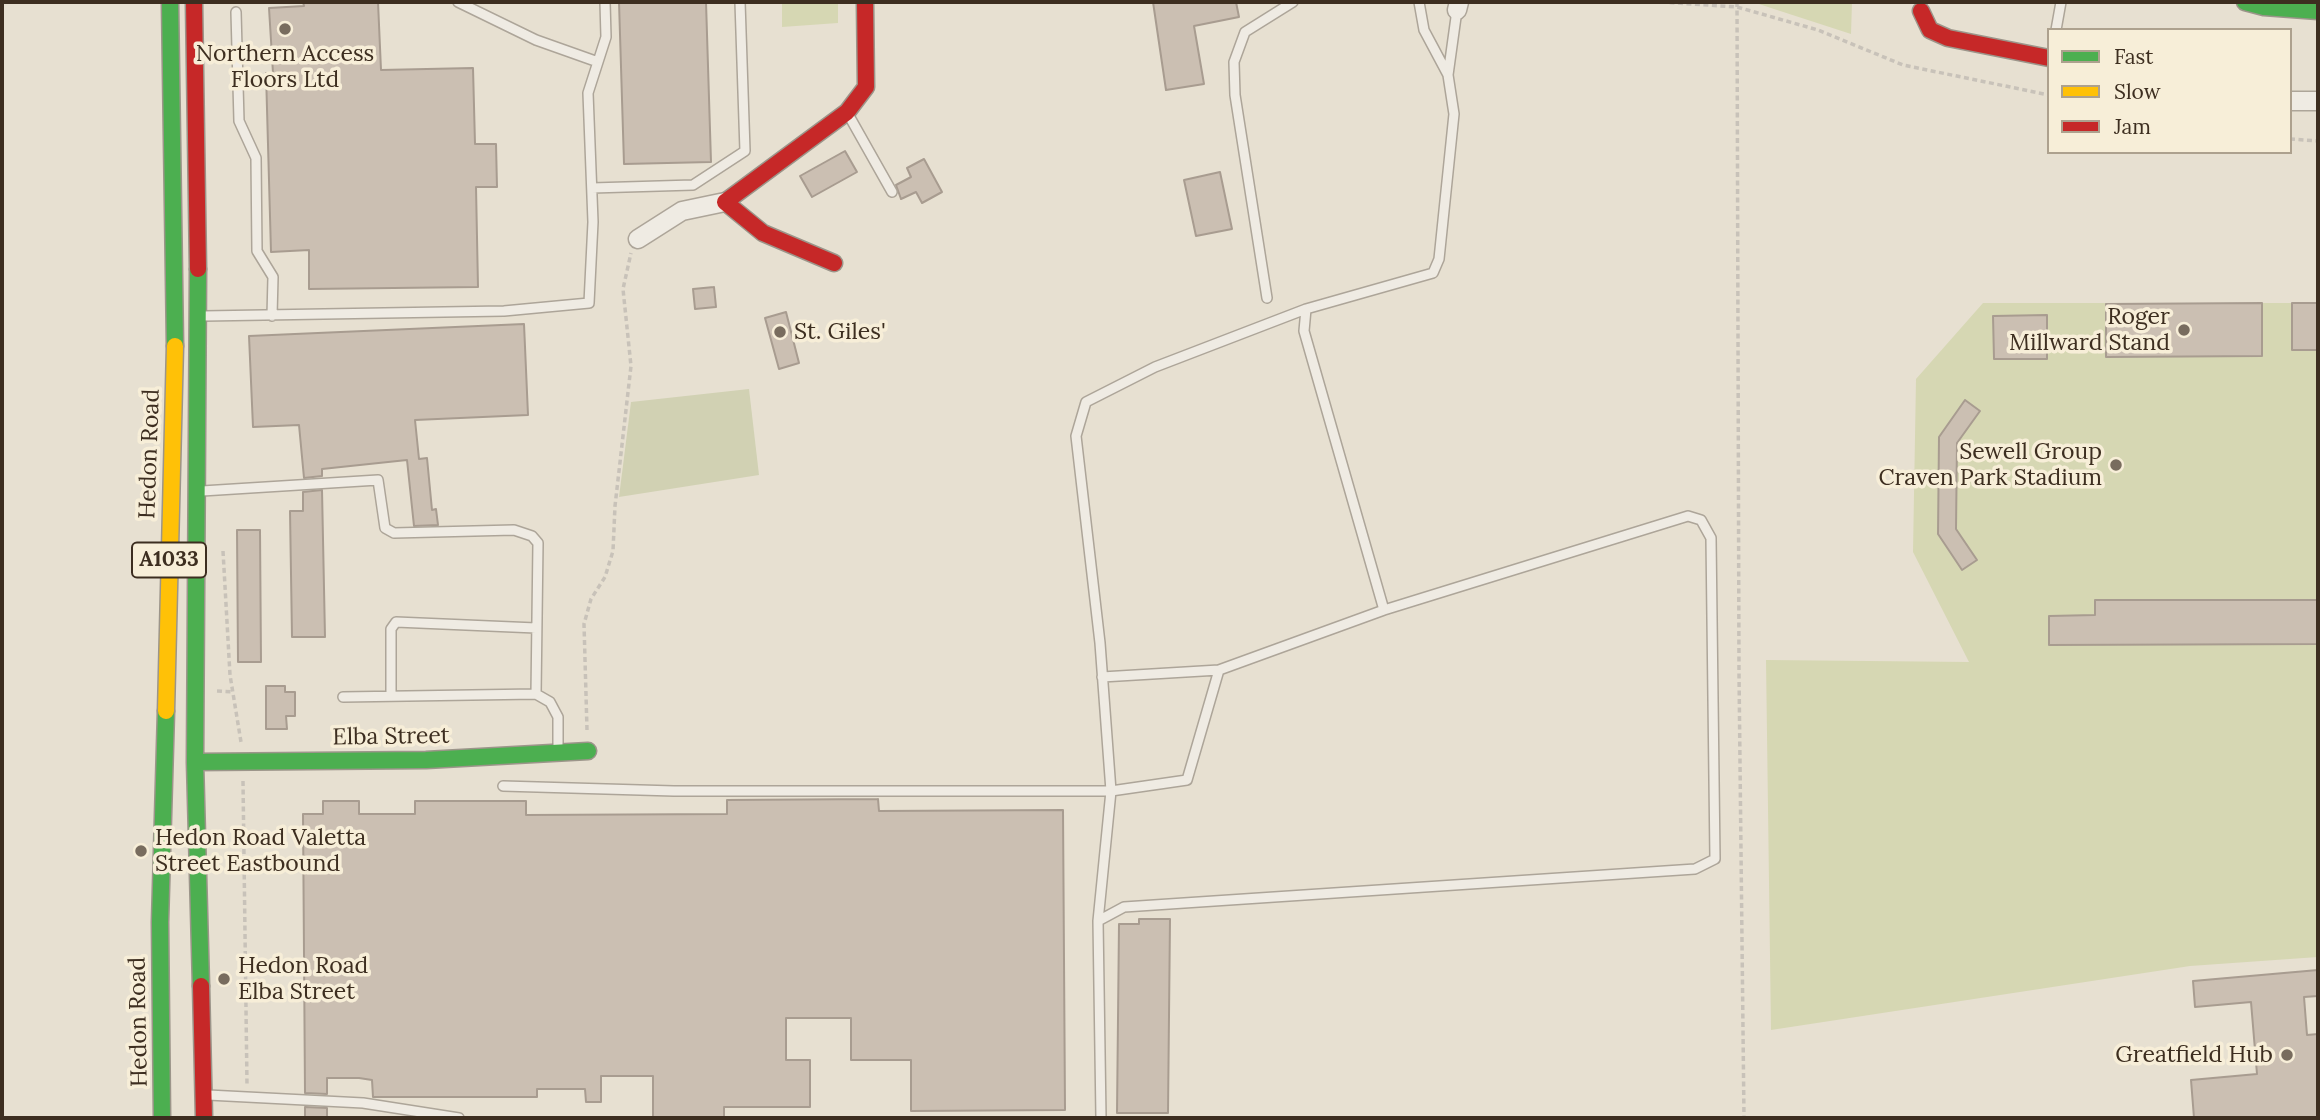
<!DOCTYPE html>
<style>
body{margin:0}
#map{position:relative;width:2320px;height:1120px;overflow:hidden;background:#e7e0d1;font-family:Lora,serif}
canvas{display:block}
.frame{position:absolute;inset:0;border:4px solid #3d2e20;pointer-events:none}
.legend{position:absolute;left:2047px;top:28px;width:245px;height:126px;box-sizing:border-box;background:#f7eed8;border:2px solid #ada18e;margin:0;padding:9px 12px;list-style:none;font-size:21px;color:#3d2e20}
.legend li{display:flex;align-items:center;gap:14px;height:35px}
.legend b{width:35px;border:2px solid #ada18e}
</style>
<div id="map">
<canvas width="2320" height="1120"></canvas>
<div class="frame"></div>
<ul class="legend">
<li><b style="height:9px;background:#4caf50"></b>Fast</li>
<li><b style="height:9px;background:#ffc107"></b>Slow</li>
<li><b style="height:9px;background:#c62828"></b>Jam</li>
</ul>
</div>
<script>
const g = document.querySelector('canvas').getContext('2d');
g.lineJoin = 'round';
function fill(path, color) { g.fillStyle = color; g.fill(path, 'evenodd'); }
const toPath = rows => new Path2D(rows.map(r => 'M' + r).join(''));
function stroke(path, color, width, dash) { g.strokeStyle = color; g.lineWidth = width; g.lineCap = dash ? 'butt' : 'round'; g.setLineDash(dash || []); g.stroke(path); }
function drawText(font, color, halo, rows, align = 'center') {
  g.font = font + ' Lora,serif'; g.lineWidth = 7; g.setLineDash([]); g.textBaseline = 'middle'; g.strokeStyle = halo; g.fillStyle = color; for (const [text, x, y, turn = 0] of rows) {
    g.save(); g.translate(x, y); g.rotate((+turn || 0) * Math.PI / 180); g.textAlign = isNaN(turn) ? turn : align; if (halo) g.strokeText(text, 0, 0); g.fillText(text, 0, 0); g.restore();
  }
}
const green = toPath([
 [782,2,838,2,838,23,782,27],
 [1753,2,1852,2,1851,34,1774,9],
 [1983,303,2318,303,2318,957,2190,966,1771,1030,1766,660,1969,662,1913,552,1916,379]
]);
const cemetery = toPath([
 [749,389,759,475,619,497,631,402]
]);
const building = toPath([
 [303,2,378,2,381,70,473,68,475,144,496,144,497,187,476,187,478,287,309,289,309,250,271,252,266,73,273,73,269,8,304,6,303,2],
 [619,2,706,2,711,162,624,164,619,2],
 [1153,2,1236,2,1239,17,1194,26,1204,84,1166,90,1153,2],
 [845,151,857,172,812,197,800,176,845,151],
 [924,159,942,192,922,203,916,192,901,199,896,185,911,177,907,168,924,159],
 [1220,172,1232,229,1196,236,1184,180,1220,172],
 [714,287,716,307,695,309,693,289,714,287],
 [2262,303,2262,356,2106,357,2106,304,2262,303],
 [2292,303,2318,303,2318,350,2292,350,2292,303],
 [786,312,799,363,779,369,765,318,786,312],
 [2047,315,2047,359,1994,359,1993,316,2047,315],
 [524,324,528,415,415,420,419,459,427,458,432,510,436,509,438,525,414,526,407,460,322,469,322,476,304,478,299,425,253,427,249,336,524,324],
 [1965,400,1980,411,1957,443,1956,529,1977,560,1962,570,1938,534,1939,437,1965,400],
 [322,490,325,637,292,637,290,511,303,511,303,492,322,490],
 [237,530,260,530,261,662,238,662,237,530],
 [2095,600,2318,600,2318,644,2049,645,2049,616,2095,615,2095,600],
 [266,686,285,686,285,692,295,692,295,716,286,716,287,729,266,729,266,686],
 [878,799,879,811,1063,810,1065,1110,911,1111,911,1060,851,1060,851,1018,786,1018,786,1060,810,1060,810,1107,724,1107,724,1118,653,1118,653,1076,601,1076,601,1102,586,1102,585,1089,537,1089,537,1097,373,1097,372,1080,359,1078,327,1078,327,1094,305,1093,303,814,323,814,323,801,359,801,359,814,415,814,415,801,526,801,526,815,727,814,727,800,878,799],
 [1139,919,1170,919,1168,1113,1117,1113,1119,924,1139,924,1139,919],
 [2318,970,2318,996,2304,997,2307,1035,2318,1034,2318,1118,2194,1118,2191,1080,2257,1074,2251,1002,2195,1007,2193,981,2318,970],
 [305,1107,327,1108,327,1118,305,1118,305,1107]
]);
const path = toPath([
 [1661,2,1737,7,1818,30,1903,65,2049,95],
 [1737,2,1739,673,1744,1118],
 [2290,139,2318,141],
 [223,551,230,675,241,742],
 [217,691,233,692],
 [587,730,584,624,591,599,605,577,613,551,615,506,631,366,623,289,631,253],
 [243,781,247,1085]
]);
const lane = toPath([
 [458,2,536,40,598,62],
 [236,12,239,121,256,158,257,251,273,277,272,316],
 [2056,30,2061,2],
 [1448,75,1457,10],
 [848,114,892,192],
 [592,188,693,185,745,151,740,2],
 [1267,298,1235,95,1234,62,1245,32,1293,2],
 [1306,309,1304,331,1384,610],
 [204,316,504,311,589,303,593,222,588,93,606,37,605,2],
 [202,491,378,480,385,528,394,533,514,530,532,536,538,543,536,694],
 [391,696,391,629,396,622,536,628],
 [343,697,536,694,550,702,558,717,558,752],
 [503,786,674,791,1111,791,1187,780,1219,670],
 [1098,921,1111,791,1100,643,1076,436,1086,402,1155,367,1306,309,1433,273,1439,259,1454,114,1448,75,1424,30,1419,2],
 [208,1095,363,1103,459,1118],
 [1101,1118,1098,921,1124,907,1695,869,1715,859,1711,538,1701,520,1688,516,1384,610,1219,670,1102,677]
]);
const street = toPath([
 [1457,10,1459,2],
 [2290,101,2318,101],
 [638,239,682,211,725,202]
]);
const fast = toPath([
 [170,2,175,346],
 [2245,2,2264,7,2318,11],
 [198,269,195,762,201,986],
 [195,762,426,760,588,751],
 [162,1118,160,922,166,711]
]);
const slow = toPath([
 [166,711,175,346]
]);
const jam = toPath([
 [194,2,198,269],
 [1921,11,1930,30,1948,38,2049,58],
 [834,263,763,233,725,202,847,112,866,87,865,2],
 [201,986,204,1118]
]);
const markers = [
 [285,29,7,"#786c5e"],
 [2184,330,7,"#786c5e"],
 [780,332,7,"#786c5e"],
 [2116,465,7,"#786c5e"],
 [141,851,7,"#786c5e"],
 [224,979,7,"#786c5e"],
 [2287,1055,7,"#786c5e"]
];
const shields = [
 [169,560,74]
];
const shieldNames = [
 ["A1033",169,560]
];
const poiNames = [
 ["Northern Access",285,54,"center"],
 ["Floors Ltd",285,80,"center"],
 ["Roger",2170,317],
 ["Millward Stand",2170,343],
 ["St. Giles'",794,332,"left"],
 ["Sewell Group",2102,452],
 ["Craven Park Stadium",2102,478],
 ["Hedon Road Valetta",155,838,"left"],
 ["Street Eastbound",155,864,"left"],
 ["Hedon Road",238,966,"left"],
 ["Elba Street",238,992,"left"],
 ["Greatfield Hub",2273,1055]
];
const streetNames = [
 ["Hedon Road",150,454,-88],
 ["Elba Street",391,737,-1],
 ["Hedon Road",139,1022,-91]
];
fill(green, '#d6d7b3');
fill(cemetery, '#d1d1b3');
fill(building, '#cbbfb2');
stroke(building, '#a89c90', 2);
stroke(lane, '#ada599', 12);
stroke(street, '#ada599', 21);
stroke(fast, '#9c958a', 19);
stroke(slow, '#9c958a', 19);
stroke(jam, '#9c958a', 19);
stroke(path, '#c8c2b9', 3.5, [5, 3.5]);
stroke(lane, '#efebe3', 9);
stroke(street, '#efebe3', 18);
stroke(fast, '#4caf50', 16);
stroke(slow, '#ffc107', 16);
stroke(jam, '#c62828', 16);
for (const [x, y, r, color] of markers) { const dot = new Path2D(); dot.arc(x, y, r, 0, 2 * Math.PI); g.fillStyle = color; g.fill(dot); stroke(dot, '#f7eed8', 2.5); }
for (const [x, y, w] of shields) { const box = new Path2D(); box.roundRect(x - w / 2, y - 17.5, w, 35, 5); g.fillStyle = '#f7eed8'; g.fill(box); stroke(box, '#3d2e20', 2); }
drawText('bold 21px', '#3d2e20', null, shieldNames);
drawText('23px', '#3d2e20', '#f7eed8', poiNames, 'right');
drawText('23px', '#3d2e20', '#f7eed8', streetNames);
</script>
